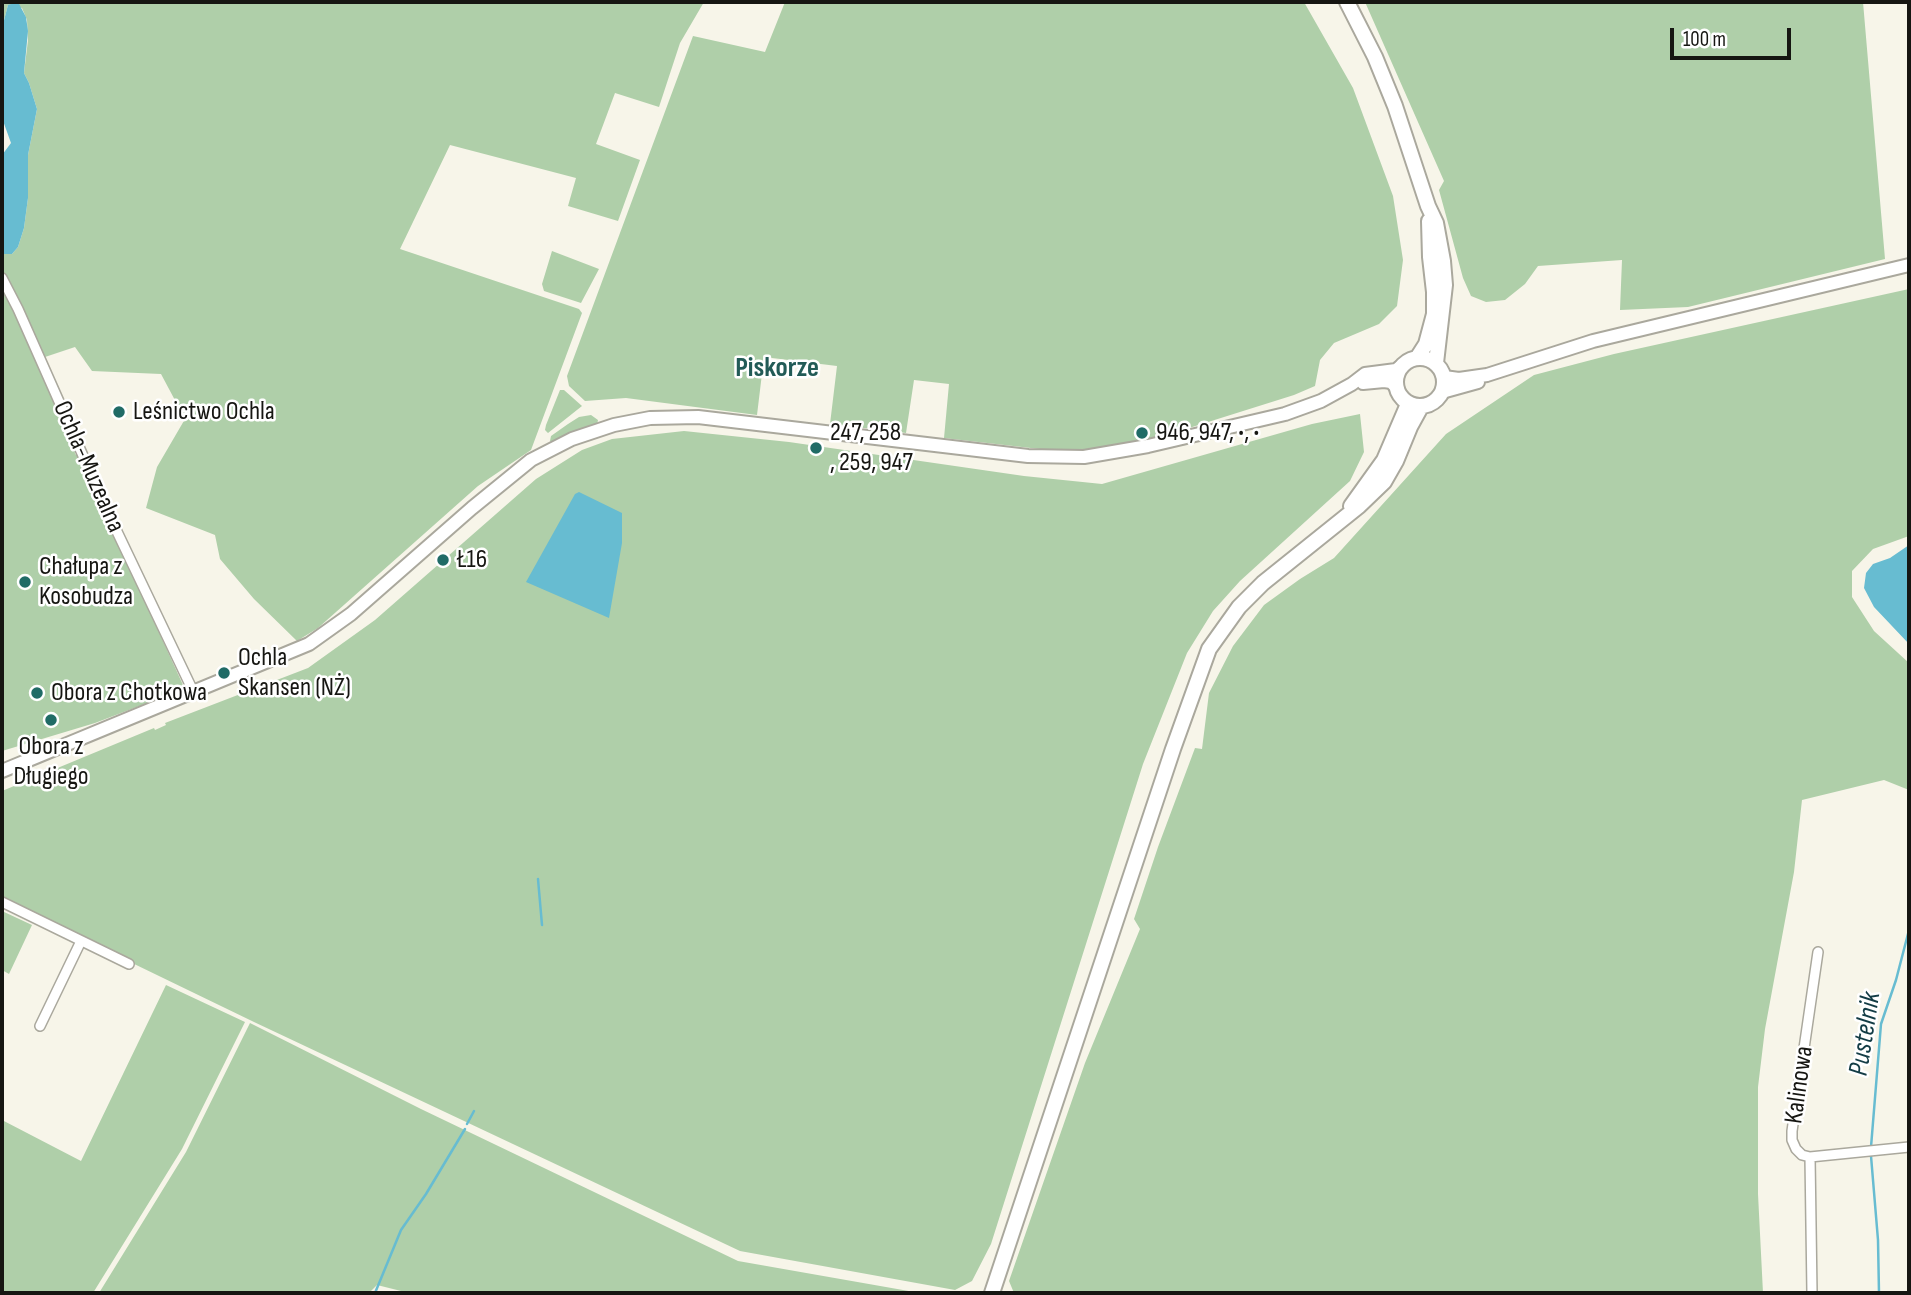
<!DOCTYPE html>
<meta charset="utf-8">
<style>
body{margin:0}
#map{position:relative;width:1911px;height:1295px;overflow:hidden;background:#f7f5e9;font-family:"Sofia Sans Condensed",sans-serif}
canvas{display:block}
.frame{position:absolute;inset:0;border:4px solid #161612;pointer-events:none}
.scale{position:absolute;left:1670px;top:28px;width:121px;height:32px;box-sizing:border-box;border:4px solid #161612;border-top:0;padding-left:9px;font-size:21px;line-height:24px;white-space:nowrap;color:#161612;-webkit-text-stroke:5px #fff;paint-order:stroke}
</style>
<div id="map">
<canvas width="1911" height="1295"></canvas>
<div class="frame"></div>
<div class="scale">100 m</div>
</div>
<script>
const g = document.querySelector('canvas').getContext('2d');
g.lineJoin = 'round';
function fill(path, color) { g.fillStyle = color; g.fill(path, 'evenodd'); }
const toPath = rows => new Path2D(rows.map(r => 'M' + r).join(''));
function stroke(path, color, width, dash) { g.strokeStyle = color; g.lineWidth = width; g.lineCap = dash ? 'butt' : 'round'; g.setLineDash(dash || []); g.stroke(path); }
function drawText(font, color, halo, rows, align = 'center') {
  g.font = font + ' "Sofia Sans Condensed",sans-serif'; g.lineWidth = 5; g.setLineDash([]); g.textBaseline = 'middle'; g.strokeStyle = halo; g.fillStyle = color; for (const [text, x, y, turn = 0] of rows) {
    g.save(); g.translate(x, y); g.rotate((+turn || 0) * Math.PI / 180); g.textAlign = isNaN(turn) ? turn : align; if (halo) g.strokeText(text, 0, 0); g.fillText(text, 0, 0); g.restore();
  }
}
const green = toPath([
 [2,2,704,2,680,43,659,107,615,93,596,144,640,160,618,221,568,206,576,178,450,145,400,249,579,309,582,313,531,450,478,486,318,628,297,641,254,599,220,559,215,535,146,508,157,467,185,419,161,374,92,371,75,347,42,358,74,445,75,454,79,456,183,685,181,690,95,723,2,751,2,254,12,254,18,247,24,228,28,198,28,155,37,109,29,83,24,73,28,40,27,20,22,8,8,5,2,28],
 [785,2,1304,2,1353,88,1393,196,1403,260,1397,306,1379,324,1334,343,1320,360,1315,386,1294,395,1100,456,944,438,949,384,914,380,906,433,830,424,837,366,764,357,757,415,626,398,585,401,569,386,567,376,693,36,765,52],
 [1365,2,1863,2,1885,259,1688,307,1620,310,1622,260,1538,266,1525,284,1505,300,1486,302,1471,296,1463,278,1439,190,1444,181],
 [552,251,599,269,581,303,544,291,542,284],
 [1909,289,1909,536,1873,549,1852,571,1852,597,1874,631,1909,663,1909,790,1884,780,1802,800,1794,872,1765,1029,1758,1087,1758,1194,1763,1293,1014,1293,1009,1281,1085,1063,1140,929,1134,919,1158,847,1195,748,1202,749,1209,693,1233,646,1264,605,1300,579,1334,558,1446,434,1534,375,1614,354],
 [560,390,564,390,582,406,548,433,545,430,546,425],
 [1360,414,1364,452,1350,481,1240,581,1213,611,1187,653,1143,764,991,1244,972,1281,955,1290,740,1251,254,1022,2,900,2,791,154,728,155,730,166,725,165,723,308,668,375,620,536,479,582,450,612,439,684,431,789,442,1024,476,1102,484,1312,424],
 [591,415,598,420,597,425,554,443,550,441,551,436,568,424,579,417],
 [2,911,32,925,9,974,2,970],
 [166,985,245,1022,182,1149,93,1293,2,1293,2,1120,81,1161],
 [250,1023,421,1109,738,1261,920,1293,409,1293,377,1285,369,1293,99,1293,186,1152]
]);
const water = toPath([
 [18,2,26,17,28,31,24,73,29,83,37,109,28,155,28,198,24,228,18,247,12,254,2,254,2,155,11,143,2,118,2,28,8,5],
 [579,492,622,513,622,543,609,618,526,582,575,494],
 [1909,545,1909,644,1874,607,1864,588,1866,573,1873,564,1890,558]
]);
const stream = toPath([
 [538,879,542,925],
 [467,1124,474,1111],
 [1871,1147,1881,1024,1896,980,1909,930],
 [1871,1156,1878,1240,1879,1293],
 [375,1293,401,1230,426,1194,465,1129]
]);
const minor = toPath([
 [2,278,18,309,111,519,194,693],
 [2,902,129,964],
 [1818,952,1792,1131,1792,1140,1796,1149,1802,1155,1810,1157,1909,1147],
 [40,1026,81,941],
 [1810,1157,1812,1293]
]);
const tertiary = toPath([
 [1363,383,1384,381,1391,382,1396,387],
 [2,771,309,644,351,614,472,508,531,460,572,439,614,425,650,418,698,417,1028,456,1084,457,1148,446,1285,414,1321,401,1352,384,1365,374,1396,370,1400,367]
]);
const secondary = toPath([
 [1444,377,1459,379,1487,375,1593,341,1909,265],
 [1442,392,1478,382]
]);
const primary = toPath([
 [1347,2,1375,57,1395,106,1428,206,1436,223,1443,261,1445,285,1436,363],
 '1396 382a24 24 0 1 1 48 0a24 24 0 1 1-48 0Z',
 [1417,358,1426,344,1434,314,1434,292,1430,257,1429,221],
 [1351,506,1384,460,1408,404],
 [992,1293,1173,749,1209,649,1239,607,1263,583,1359,506,1384,482,1396,461,1410,427,1421,407]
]);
const markers = [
 [119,412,7,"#206b66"],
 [1142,433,7,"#206b66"],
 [816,448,7,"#206b66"],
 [443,560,7,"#206b66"],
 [25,582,7,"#206b66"],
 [224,673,7,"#206b66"],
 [37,693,7,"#206b66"],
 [51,720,7,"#206b66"]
];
const poiNames = [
 ["Leśnictwo Ochla",133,412],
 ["247, 258",830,433],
 [", 259, 947",830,463],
 ["946, 947, •, •",1156,433],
 ["Ł16",457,560],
 ["Chałupa z",39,567],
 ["Kosobudza",39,597],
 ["Ochla",238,658],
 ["Skansen (NŻ)",238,688],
 ["Obora z Chotkowa",51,693],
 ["Obora z",51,747,"center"],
 ["Długiego",51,777,"center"]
];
const streetNames = [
 ["Ochla-Muzealna",88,467,66],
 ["Kalinowa",1800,1085,-82]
];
const neighbourhoodNames = [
 ["Piskorze",777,369]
];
const waterNames = [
 ["Pustelnik",1866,1034,-81]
];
fill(green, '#afcfa9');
fill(water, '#67bcd1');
stroke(stream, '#67bcd1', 2.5);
stroke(minor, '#aaa89d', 12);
stroke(tertiary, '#aaa89d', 16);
stroke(secondary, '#aaa89d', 16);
stroke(primary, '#aaa89d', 18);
stroke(minor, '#fff', 9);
stroke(tertiary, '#fff', 12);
stroke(secondary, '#fff', 12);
stroke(primary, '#fff', 14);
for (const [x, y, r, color] of markers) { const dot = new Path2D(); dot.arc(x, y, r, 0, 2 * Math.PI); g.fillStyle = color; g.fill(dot); stroke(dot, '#fff', 2.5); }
drawText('26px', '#161612', '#fff', poiNames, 'left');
drawText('26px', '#161612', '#fff', streetNames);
drawText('bold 28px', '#225b57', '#fff', neighbourhoodNames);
drawText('italic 28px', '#133c45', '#fff', waterNames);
</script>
